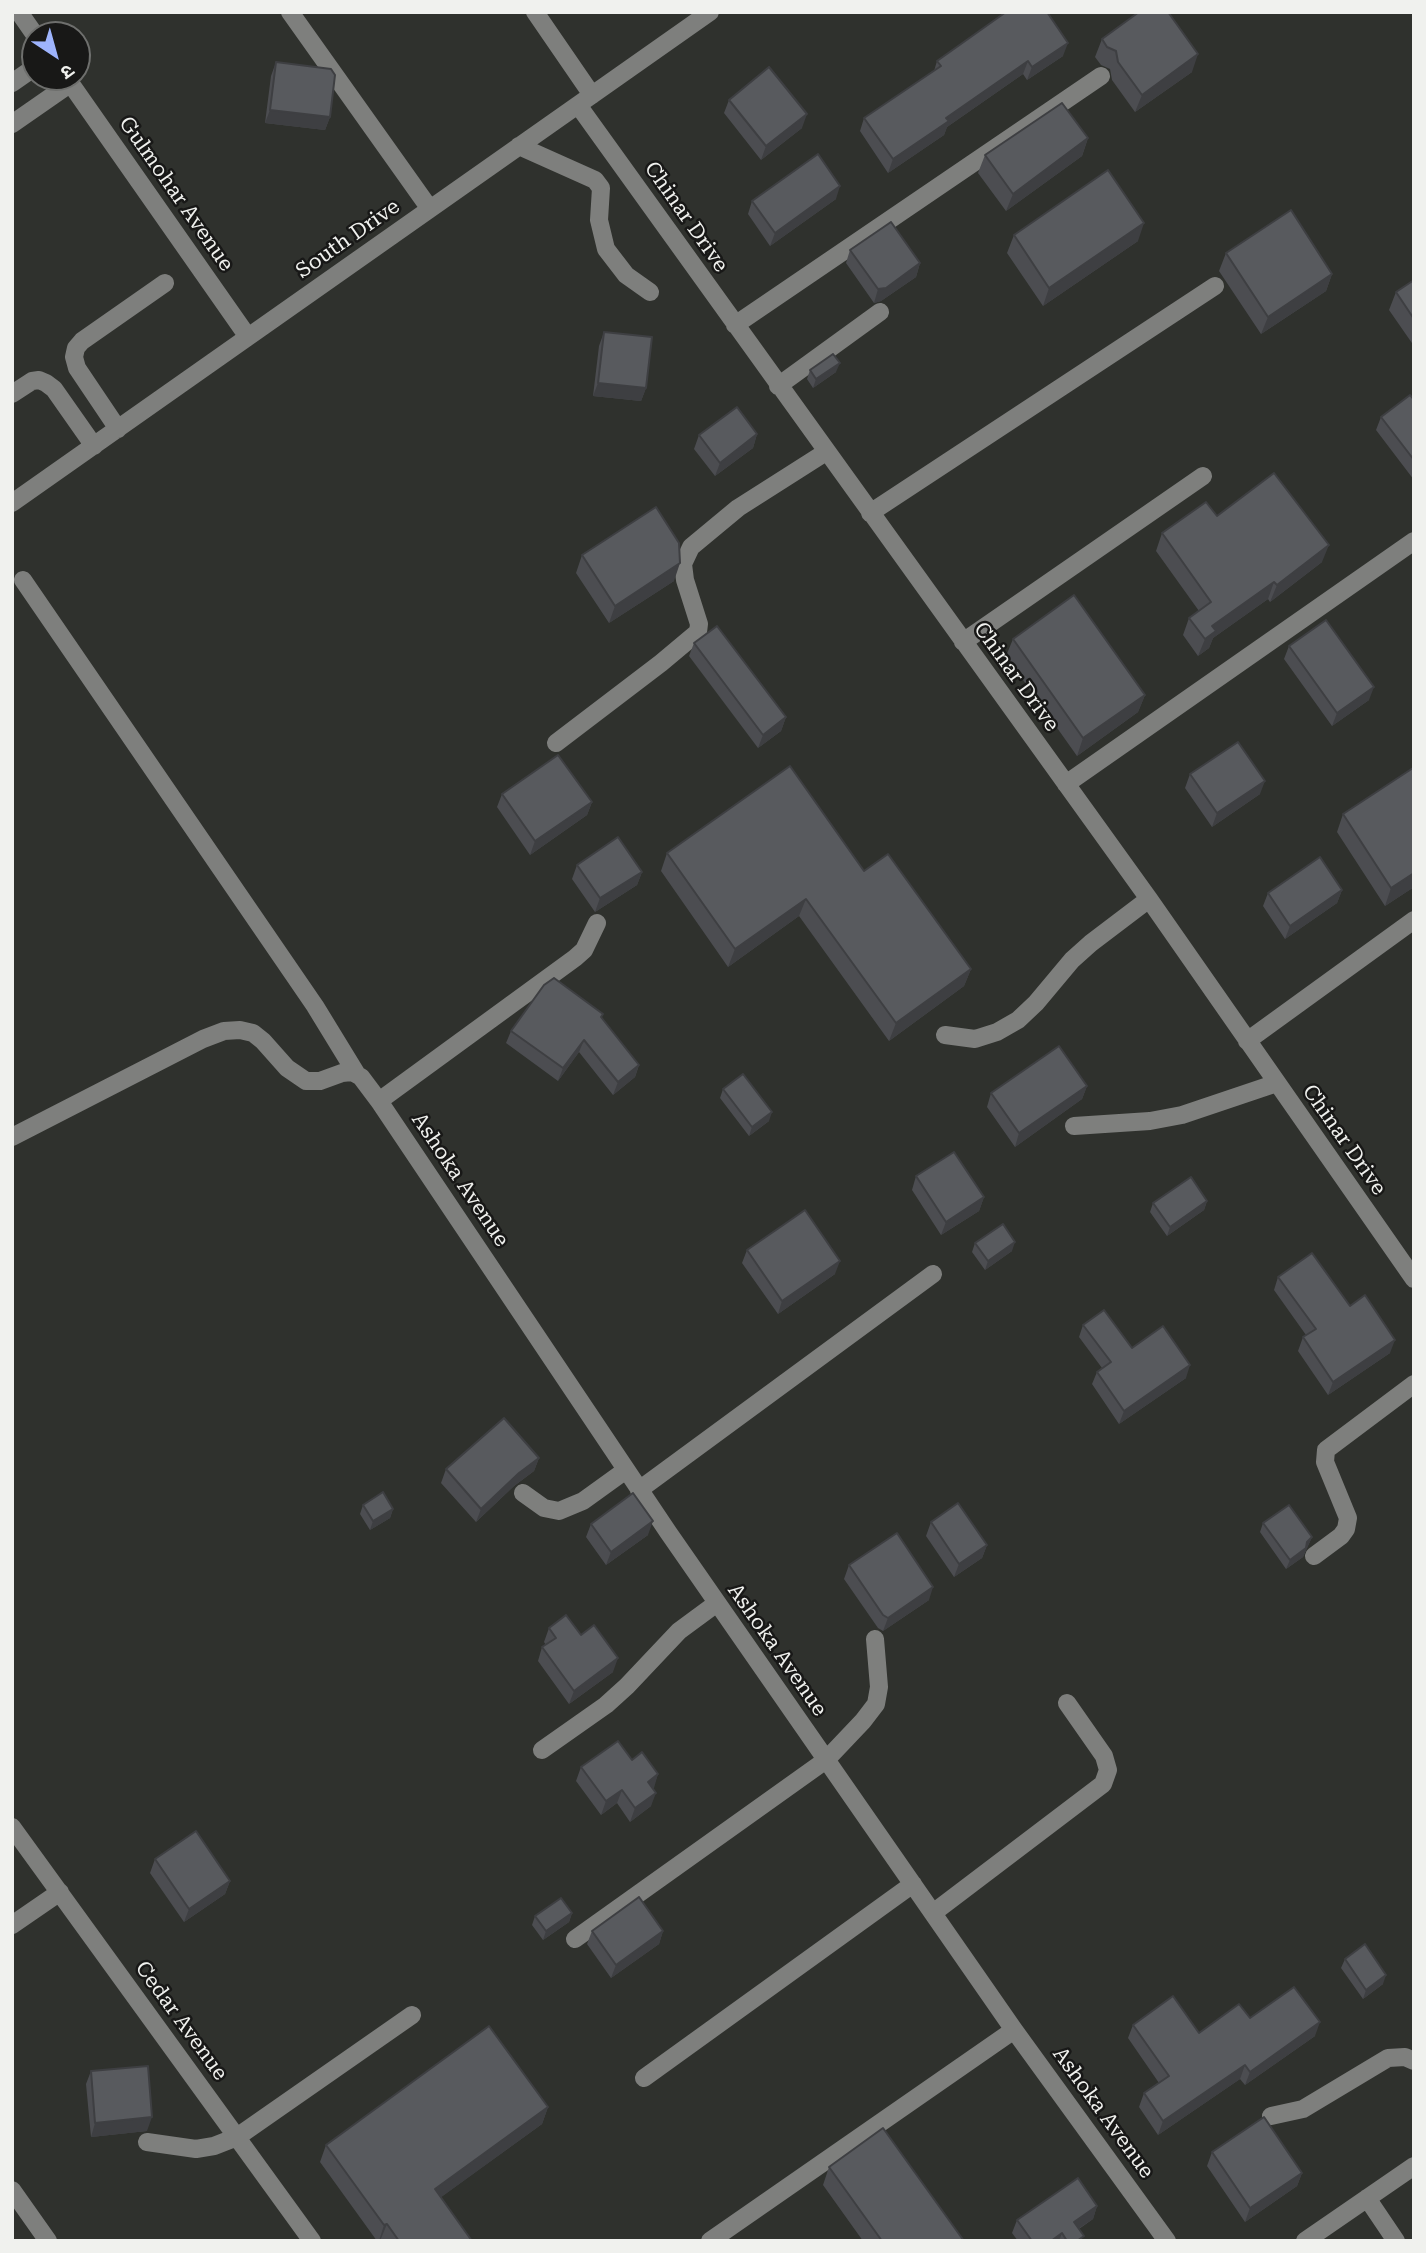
<!DOCTYPE html>
<meta charset="utf-8">
<style>
body{margin:0}
#map{position:relative;width:1426px;height:2253px;overflow:hidden;background:#2f312d;font-family:"Roboto Serif","Noto Sans Devanagari",serif}
canvas{display:block}
.frame{position:absolute;inset:0;border:14px solid #f0f1ee;pointer-events:none}
.north{position:absolute;left:21px;top:21px;width:70px;height:70px;box-sizing:border-box;background:#181817;border:2px solid #6e6f6d;border-radius:50%;rotate:144deg;font-size:19px;font-weight:700;line-height:28px;text-align:center;color:#f0f1ee}
.north::after{content:'';display:block;margin:auto;width:24px;height:32px;background:#9eb4fd;clip-path:polygon(50% 0,100% 100%,50% 72%,0 100%)}
</style>
<div id="map">
<canvas width="1426" height="2253"></canvas>
<div class="frame"></div>
<div class="north">उ</div>
</div>
<script>
const g = document.querySelector('canvas').getContext('2d');
g.lineJoin = 'round';
const toPath = rows => new Path2D(rows.map(r => 'M' + r).join(''));
function stroke(path, color, width, dash) { g.strokeStyle = color; g.lineWidth = width; g.lineCap = dash ? 'butt' : 'round'; g.setLineDash(dash || []); g.stroke(path); }
function fill(path, color) { g.fillStyle = color; g.fill(path, 'evenodd'); }
function drawText(font, color, halo, rows, align = 'center') {
  g.font = font + ' "Roboto Serif",serif'; g.lineWidth = 5; g.setLineDash([]); g.textBaseline = 'middle'; g.strokeStyle = halo; g.fillStyle = color; for (const [text, x, y, turn = 0] of rows) {
    g.save(); g.translate(x, y); g.rotate((+turn || 0) * Math.PI / 180); g.textAlign = isNaN(turn) ? turn : align; if (halo) g.strokeText(text, 0, 0); g.fillText(text, 0, 0); g.restore();
  }
}
const minor = toPath([
 [19,12,35,35],
 [290,12,430,209],
 [535,12,592,95],
 [66,77,248,337],
 [12,83,35,67],
 [578,105,1149,899,1414,1279],
 [12,124,71,83],
 [519,146,595,180,601,188,599,220,606,249,626,275,650,292],
 [735,325,1101,76],
 [778,386,880,312],
 [12,394,32,381,39,380,46,383,54,389,94,446],
 [118,429,77,368,74,357,76,348,82,341,165,283],
 [12,503,710,12],
 [870,513,1215,286],
 [23,580,315,1006,356,1073],
 [963,642,1203,476],
 [556,743,661,663,698,632,699,624,685,580,683,564,691,547,738,508,826,452],
 [1066,784,1414,541],
 [945,1035,975,1039,997,1032,1018,1020,1036,1003,1072,960,1091,943,1149,899],
 [1247,1041,1414,920],
 [379,1101,575,958,584,950,597,923],
 [1074,1126,1150,1121,1182,1115,1277,1083],
 [12,1137,203,1039,224,1031,240,1030,253,1033,263,1041,287,1068,306,1081,320,1081,342,1073,352,1072,361,1077,379,1101,668,1532,1014,2030,1167,2241],
 [639,1490,933,1274],
 [523,1493,544,1508,559,1511,583,1501,626,1470],
 [1314,1556,1341,1536,1346,1529,1348,1518,1325,1462,1326,1450,1414,1384],
 [542,1750,606,1705,627,1686,679,1631,717,1603],
 [12,1827,312,2241],
 [933,1913,1103,1784,1108,1770,1104,1756,1067,1703],
 [12,1925,60,1892],
 [575,1939,826,1760,863,1721,876,1704,879,1687,875,1639],
 [644,2078,913,1884],
 [1271,2116,1303,2109,1388,2058,1405,2057,1414,2061],
 [147,2142,196,2149,214,2146,237,2137,412,2015],
 [12,2190,48,2241],
 [1367,2198,1396,2241],
 [710,2241,1014,2030],
 [1305,2241,1414,2166]
]);
const wall = toPath([
 [1102,39,1192,72,1135,112,1112,80,1110,69,1101,65,1095,57],
 [1063,56,1027,80,1023,74,947,127,944,135,888,173,860,131,864,118,934,71,937,61],
 [276,62,330,117,325,130,265,123,271,76],
 [729,100,802,128,761,160,724,113],
 [1088,138,1082,156,1006,211,978,173,985,155],
 [836,199,770,246,748,214,752,201],
 [1014,235,1138,241,1043,306,1007,253],
 [850,250,920,263,916,277,881,301,874,303,846,263],
 [1226,253,1332,274,1326,291,1261,334,1219,271],
 [1414,280,1414,346,1389,310,1396,292],
 [604,332,646,388,641,401,593,396,599,346],
 [810,370,836,372,813,388,807,379],
 [1414,400,1414,480,1376,430,1381,417],
 [757,434,753,448,715,476,694,449,699,435],
 [1217,516,1322,562,1270,602,1268,599,1213,638,1209,648,1198,656,1183,635,1189,618,1199,611,1156,551,1162,533],
 [582,555,674,581,609,623,576,573],
 [1013,639,1145,695,1138,712,1077,756,1006,656],
 [694,643,786,717,781,731,758,748,689,656],
 [1289,646,1369,700,1332,726,1284,659],
 [1414,769,1414,887,1385,906,1337,832,1343,814],
 [1190,774,1260,794,1212,827,1185,788],
 [502,794,592,802,587,815,530,855,497,807],
 [667,853,864,871,971,969,964,986,889,1041,799,916,728,967,661,871],
 [577,865,642,872,637,885,595,912,572,879],
 [1342,890,1337,903,1285,939,1263,906,1268,893],
 [603,1014,601,1017,639,1065,635,1077,613,1095,579,1052,558,1081,506,1043,511,1031],
 [1087,1086,1082,1099,1015,1147,987,1107,991,1093],
 [723,1089,769,1121,749,1136,720,1098],
 [916,1176,984,1197,979,1211,941,1235,912,1190],
 [1207,1201,1204,1210,1167,1236,1150,1212,1153,1203],
 [975,1243,1012,1251,985,1270,972,1252],
 [747,1250,835,1274,778,1314,742,1263],
 [1278,1277,1350,1306,1390,1353,1328,1395,1298,1351,1303,1337,1306,1335,1274,1290],
 [1083,1325,1132,1348,1186,1378,1119,1424,1092,1384,1097,1372,1102,1368,1079,1337],
 [539,1458,534,1471,514,1486,476,1522,441,1483,446,1469],
 [363,1505,393,1509,390,1518,370,1530,360,1514],
 [931,1522,987,1545,982,1558,954,1577,926,1536],
 [1263,1523,1312,1537,1303,1557,1286,1569,1260,1532],
 [591,1524,648,1535,606,1565,586,1537],
 [849,1565,929,1600,883,1631,878,1628,844,1579],
 [549,1628,581,1635,613,1672,569,1704,538,1661,542,1647,546,1645,544,1642],
 [632,1760,658,1774,653,1788,651,1806,630,1822,617,1803,601,1815,576,1781,581,1767],
 [155,1859,230,1881,225,1894,184,1922,150,1873],
 [572,1913,569,1922,543,1940,532,1925,535,1916],
 [592,1931,663,1931,659,1944,611,1978,587,1944],
 [1345,1959,1383,1984,1363,1999,1341,1968],
 [1133,2025,1199,2033,1315,2036,1245,2085,1240,2079,1158,2135,1139,2107,1144,2093,1159,2083,1128,2038],
 [91,2071,147,2131,91,2137,86,2084],
 [548,2107,542,2124,441,2197,472,2241,377,2241,320,2162,326,2145],
 [1212,2152,1302,2173,1297,2186,1245,2222,1207,2166],
 [829,2167,964,2241,863,2241,823,2185],
 [1097,2206,1093,2219,1079,2229,1082,2241,1018,2241,1012,2233,1017,2220]
]);
const shadedWall = toPath([
 [1068,43,1063,56,1027,80,1032,67],
 [1198,54,1192,72,1135,112,1142,95],
 [1028,61,1023,74,947,127,944,135,888,173,893,159,946,118],
 [270,110,330,117,325,130,265,123],
 [807,114,802,128,761,160,766,146],
 [1088,138,1082,156,1006,211,1013,194],
 [840,186,836,199,770,246,775,233],
 [1144,223,1138,241,1043,306,1049,288],
 [920,263,916,277,881,301,874,303,878,289],
 [1332,274,1326,291,1261,334,1268,317],
 [840,363,836,372,813,388,816,379],
 [598,383,646,388,641,401,593,396],
 [757,434,753,448,715,476,720,463],
 [1329,545,1322,562,1270,602,1277,585],
 [680,563,674,581,609,623,615,606],
 [1274,582,1268,599,1213,638,1209,648,1198,656,1205,639,1212,626],
 [1374,687,1369,700,1332,726,1337,713],
 [1145,695,1138,712,1077,756,1083,738],
 [786,717,781,731,758,748,763,735],
 [1265,781,1260,794,1212,827,1217,813],
 [592,802,587,815,530,855,535,841],
 [642,872,637,885,595,912,600,898],
 [1414,873,1414,887,1385,906,1391,888],
 [1342,890,1337,903,1285,939,1290,926],
 [806,899,799,916,728,967,735,949],
 [971,969,964,986,889,1041,896,1023],
 [584,1040,579,1052,558,1081,563,1068],
 [639,1065,635,1077,613,1095,618,1082],
 [1087,1086,1082,1099,1015,1147,1019,1133],
 [772,1112,769,1121,749,1136,752,1127],
 [984,1197,979,1211,941,1235,946,1222],
 [1207,1201,1204,1210,1167,1236,1170,1227],
 [1015,1242,1012,1251,985,1270,988,1261],
 [840,1261,835,1274,778,1314,782,1301],
 [1395,1340,1390,1353,1328,1395,1333,1382],
 [1190,1365,1186,1378,1119,1424,1124,1411],
 [539,1458,534,1471,514,1486,476,1522,481,1509,519,1473],
 [393,1509,390,1518,370,1530,373,1521],
 [653,1521,648,1535,606,1565,611,1552],
 [1312,1537,1303,1557,1286,1569,1290,1560],
 [987,1545,982,1558,954,1577,959,1564],
 [933,1587,929,1600,883,1631,888,1618],
 [618,1658,613,1672,569,1704,574,1691],
 [658,1774,654,1788,643,1795,648,1782],
 [622,1790,617,1803,601,1815,606,1801],
 [656,1793,651,1806,630,1822,635,1808],
 [230,1881,225,1894,184,1922,189,1909],
 [572,1913,569,1922,543,1940,546,1931],
 [663,1931,659,1944,611,1978,616,1965],
 [1386,1975,1383,1984,1363,1999,1366,1990],
 [1320,2022,1315,2036,1245,2085,1250,2072],
 [1245,2065,1240,2079,1158,2135,1163,2121],
 [548,2107,542,2124,429,2206,435,2189],
 [152,2117,147,2131,91,2137,95,2123],
 [1302,2173,1297,2186,1245,2222,1250,2208],
 [1097,2206,1093,2219,1069,2235,1074,2222],
 [387,2224,380,2241,379,2241,384,2225],
 [1062,2233,1059,2241,1051,2241]
]);
const building = toPath([
 [1006,12,1047,12,1068,43,1032,67,1028,61,946,118,949,121,893,159,864,118,941,66,937,61,1006,12],
 [1139,12,1168,12,1198,54,1142,95,1118,62,1116,51,1107,47,1102,39,1139,12],
 [276,62,331,69,335,75,330,117,270,110,276,62],
 [769,67,807,114,766,146,729,100,769,67],
 [1062,103,1088,138,1013,194,985,155,1062,103],
 [818,154,840,186,775,233,752,201,818,154],
 [1108,170,1144,223,1049,288,1014,235,1108,170],
 [1291,210,1332,274,1268,317,1226,253,1291,210],
 [891,222,920,263,886,288,878,289,850,250,891,222],
 [1414,280,1414,319,1396,292,1414,280],
 [604,332,652,337,646,388,598,383,604,332],
 [833,354,840,363,816,379,810,370,833,354],
 [1410,395,1414,400,1414,460,1381,417,1410,395],
 [737,407,757,434,720,463,699,435,737,407],
 [1274,473,1329,545,1277,585,1274,582,1212,626,1216,631,1205,639,1189,618,1211,602,1162,533,1206,502,1217,516,1274,473],
 [656,507,679,543,680,563,615,606,582,555,656,507],
 [1074,595,1145,695,1083,738,1013,639,1074,595],
 [1326,620,1374,687,1337,713,1289,646,1326,620],
 [717,626,786,717,763,735,694,643,717,626],
 [1238,742,1265,781,1217,813,1190,774,1238,742],
 [558,755,592,802,535,841,502,794,558,755],
 [790,766,864,871,888,854,971,969,896,1023,806,899,735,949,667,853,790,766],
 [1413,768,1414,873,1391,888,1343,814,1413,768],
 [618,837,642,872,600,898,577,865,618,837],
 [1320,857,1342,890,1290,926,1268,893,1320,857],
 [554,978,603,1014,601,1017,639,1065,618,1082,584,1040,563,1068,511,1031,544,985,554,978],
 [1059,1046,1087,1086,1019,1133,991,1093,1059,1046],
 [743,1074,772,1112,752,1127,723,1089,743,1074],
 [954,1152,984,1197,946,1222,916,1176,954,1152],
 [1191,1177,1207,1201,1170,1227,1153,1203,1191,1177],
 [805,1210,840,1261,782,1301,747,1250,805,1210],
 [1003,1224,1015,1242,988,1261,975,1243,1003,1224],
 [1312,1253,1350,1306,1365,1295,1395,1340,1333,1382,1303,1337,1316,1329,1278,1277,1312,1253],
 [1104,1310,1132,1348,1163,1326,1190,1365,1124,1411,1097,1372,1111,1362,1083,1325,1104,1310],
 [504,1418,539,1458,519,1473,481,1509,446,1469,504,1418],
 [383,1492,393,1509,373,1521,363,1505,383,1492],
 [633,1493,653,1521,611,1552,591,1524,633,1493],
 [958,1503,987,1545,959,1564,931,1522,958,1503],
 [1289,1505,1312,1537,1307,1542,1306,1548,1290,1560,1263,1523,1289,1505],
 [897,1533,933,1587,888,1618,883,1615,849,1565,897,1533],
 [566,1615,581,1635,594,1625,618,1658,574,1691,542,1647,556,1638,549,1628,566,1615],
 [618,1741,632,1760,642,1752,658,1774,648,1782,656,1793,635,1808,622,1790,606,1801,581,1767,618,1741],
 [196,1831,230,1881,189,1909,155,1859,196,1831],
 [639,1897,663,1931,616,1965,592,1931,639,1897],
 [561,1898,572,1913,546,1931,535,1916,561,1898],
 [1365,1944,1386,1975,1366,1990,1345,1959,1365,1944],
 [1294,1987,1320,2022,1250,2072,1245,2065,1163,2121,1144,2093,1169,2076,1133,2025,1173,1996,1199,2033,1239,2004,1250,2018,1294,1987],
 [489,2026,548,2107,435,2189,472,2241,399,2241,387,2224,384,2225,326,2145,489,2026],
 [148,2066,152,2117,95,2123,91,2071,148,2066],
 [1264,2117,1302,2173,1250,2208,1212,2152,1264,2117],
 [883,2128,964,2241,882,2241,829,2167,883,2128],
 [1078,2178,1097,2206,1074,2222,1084,2236,1077,2241,1067,2241,1062,2233,1051,2241,1032,2241,1017,2220,1078,2178]
]);
const streetNames = [
 ["Gulmohar Avenue",176,194,55],
 ["Chinar Drive",686,217,55],
 ["South Drive",348,239,-35],
 ["Chinar Drive",1016,677,54],
 ["Chinar Drive",1344,1140,55],
 ["Ashoka Avenue",460,1180,56],
 ["Ashoka Avenue",777,1650,55],
 ["Cedar Avenue",181,2021,54],
 ["Ashoka Avenue",1103,2113,54]
];
stroke(minor, '#7e7f7d', 18);
fill(wall, '#4c4d51');
fill(shadedWall, '#3e3f42');
fill(building, '#585a5e');
stroke(building, '#3e3f42', 2);
drawText('21px', '#f0f1ee', '#181817', streetNames);
</script>
